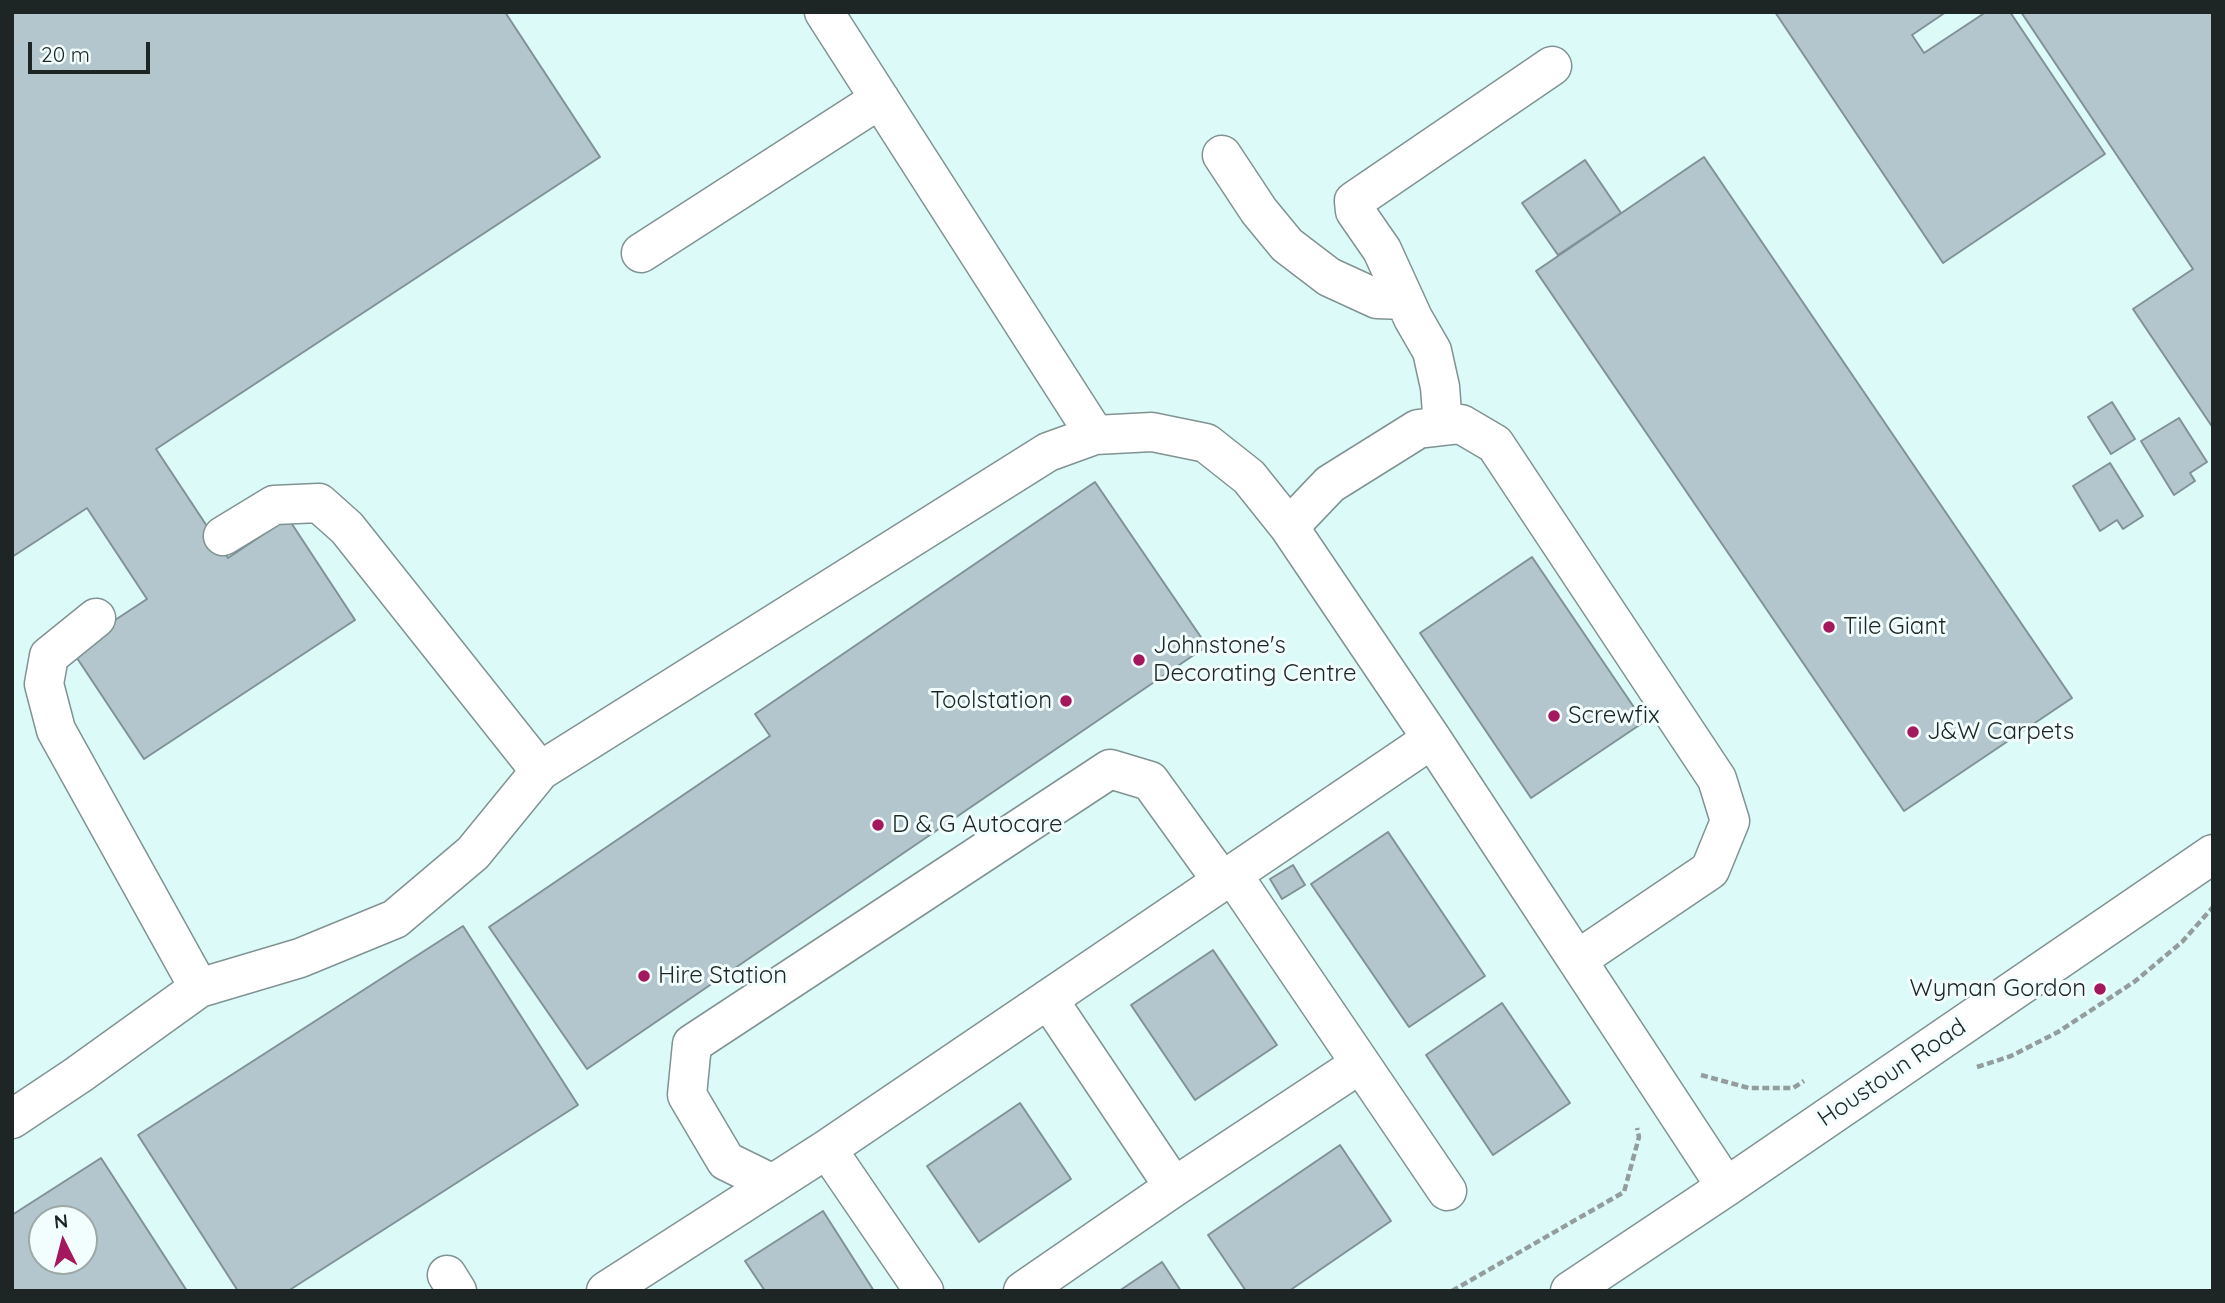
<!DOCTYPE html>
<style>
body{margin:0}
#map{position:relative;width:2225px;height:1303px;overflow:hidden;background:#f2fefd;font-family:Quicksand,sans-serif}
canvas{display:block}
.frame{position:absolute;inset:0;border:14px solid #1e2625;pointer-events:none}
.north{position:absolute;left:28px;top:1205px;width:70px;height:70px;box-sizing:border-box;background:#f2fefd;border:2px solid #9da8a7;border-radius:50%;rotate:354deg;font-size:19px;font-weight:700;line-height:28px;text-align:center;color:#1e2625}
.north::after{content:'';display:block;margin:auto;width:24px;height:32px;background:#a4185d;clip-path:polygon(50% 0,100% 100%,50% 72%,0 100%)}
.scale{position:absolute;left:28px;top:42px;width:122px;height:32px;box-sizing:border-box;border:4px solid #1e2625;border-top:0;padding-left:9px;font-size:21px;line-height:24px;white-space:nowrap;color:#1e2625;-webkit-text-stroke:5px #f2fefd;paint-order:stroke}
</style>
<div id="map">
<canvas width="2225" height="1303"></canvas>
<div class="frame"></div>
<div class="north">N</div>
<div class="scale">20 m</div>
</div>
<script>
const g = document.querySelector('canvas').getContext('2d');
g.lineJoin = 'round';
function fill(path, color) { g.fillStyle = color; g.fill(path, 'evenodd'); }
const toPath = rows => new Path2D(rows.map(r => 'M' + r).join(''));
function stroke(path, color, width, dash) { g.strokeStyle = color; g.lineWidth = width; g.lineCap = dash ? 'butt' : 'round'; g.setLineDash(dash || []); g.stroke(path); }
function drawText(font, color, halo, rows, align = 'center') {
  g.font = font + ' Quicksand,sans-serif'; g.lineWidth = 6; g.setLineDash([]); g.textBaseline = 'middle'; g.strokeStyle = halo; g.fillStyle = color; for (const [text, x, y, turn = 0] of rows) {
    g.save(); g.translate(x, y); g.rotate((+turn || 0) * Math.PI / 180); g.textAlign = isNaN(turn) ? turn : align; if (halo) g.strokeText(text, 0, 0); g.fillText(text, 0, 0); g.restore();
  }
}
const built = toPath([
 [12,12,2213,12,2213,1291,12,1291],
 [42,1219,84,1219,84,1261,42,1261]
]);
const building = toPath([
 [12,12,505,12,600,157,156,449,228,558,288,518,355,620,144,759,71,649,147,599,87,508,12,557,12,12],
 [1775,12,1946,12,1912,35,1924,53,1986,12,2010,12,2105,154,1943,263,1775,12],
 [2021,12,2213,12,2213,428,2133,309,2193,269,2021,12],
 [1704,157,2072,698,1904,811,1536,271,1704,157],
 [1585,160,1621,213,1558,255,1522,203,1585,160],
 [2112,402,2135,439,2111,454,2088,417,2112,402],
 [2179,418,2207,462,2190,473,2195,481,2174,495,2141,441,2179,418],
 [2110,463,2143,516,2123,529,2117,520,2100,531,2073,486,2110,463],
 [1095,482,1207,646,587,1069,489,927,770,736,755,714,1095,482],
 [1532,557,1644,722,1531,798,1420,633,1532,557],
 [1388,832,1485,976,1409,1027,1311,884,1388,832],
 [1293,865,1305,885,1282,899,1270,879,1293,865],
 [463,926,578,1105,288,1291,238,1291,138,1135,463,926],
 [1213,950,1277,1045,1195,1100,1131,1005,1213,950],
 [1502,1003,1570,1103,1493,1155,1426,1055,1502,1003],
 [1020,1103,1071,1179,979,1242,927,1166,1020,1103],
 [1340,1145,1391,1221,1289,1291,1246,1291,1208,1235,1340,1145],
 [101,1158,187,1291,12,1291,12,1215,101,1158],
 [42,1219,84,1219,84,1261,42,1261,42,1219],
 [823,1211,874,1291,765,1291,745,1261,823,1211],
 [1162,1262,1181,1291,1119,1291,1162,1262]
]);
const path = toPath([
 [1977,1067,2011,1056,2058,1032,2134,982,2182,942,2213,907],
 [1701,1075,1749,1088,1793,1088,1804,1081],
 [1452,1291,1624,1192,1639,1137,1637,1128]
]);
const minor = toPath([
 [824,12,1095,435],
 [1222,155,1259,211,1287,245,1329,277,1377,299,1405,300],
 [641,253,880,99],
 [1443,426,1440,387,1432,351,1413,318,1382,250,1355,211,1354,201,1552,66],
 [1289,527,1330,484,1418,429,1461,424,1495,444,1717,779,1730,821,1710,870,1577,960],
 [223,536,274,505,319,503,347,528,540,771],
 [96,618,49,656,44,684,56,730,199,988],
 [1232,874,1447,1191],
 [1048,999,1174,1187],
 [12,1119,78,1075,199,988,300,958,395,919,473,853,540,771,1048,452,1095,435,1152,432,1206,443,1249,477,1289,527,1432,739,1726,1187],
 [827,1149,924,1291],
 [773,1184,726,1161,687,1095,692,1044,1110,769,1150,781,1222,881],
 [447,1275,457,1291],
 [606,1291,827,1149,1432,739],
 [1023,1291,1174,1187,1360,1064],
 [1570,1291,1726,1187,2213,854]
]);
const markers = [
 [1829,627,7,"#a4185d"],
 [1139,660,7,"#a4185d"],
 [1066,701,7,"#a4185d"],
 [1554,716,7,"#a4185d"],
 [1913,732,7,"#a4185d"],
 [878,825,7,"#a4185d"],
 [644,976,7,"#a4185d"],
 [2100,989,7,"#a4185d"]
];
const poiNames = [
 ["Tile Giant",1843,627],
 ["Johnstone's",1153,646],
 ["Decorating Centre",1153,674],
 ["Toolstation",1052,701,"right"],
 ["Screwfix",1568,716],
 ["J&W Carpets",1927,732],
 ["D & G Autocare",892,825],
 ["Hire Station",658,976],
 ["Wyman Gordon",2086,989,"right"]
];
const streetNames = [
 ["Houstoun Road",1892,1073,-34]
];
fill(built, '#dcfbf8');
fill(building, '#b4c6cd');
stroke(building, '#809198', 2);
stroke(minor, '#809392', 41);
stroke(path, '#929d9c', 4.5, [7, 3.5]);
stroke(minor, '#fff', 38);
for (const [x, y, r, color] of markers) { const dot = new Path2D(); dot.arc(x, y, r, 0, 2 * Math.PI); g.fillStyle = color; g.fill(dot); stroke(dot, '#f2fefd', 2.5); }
drawText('24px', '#1e2625', '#f2fefd', poiNames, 'left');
drawText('24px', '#1e2625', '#f2fefd', streetNames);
</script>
